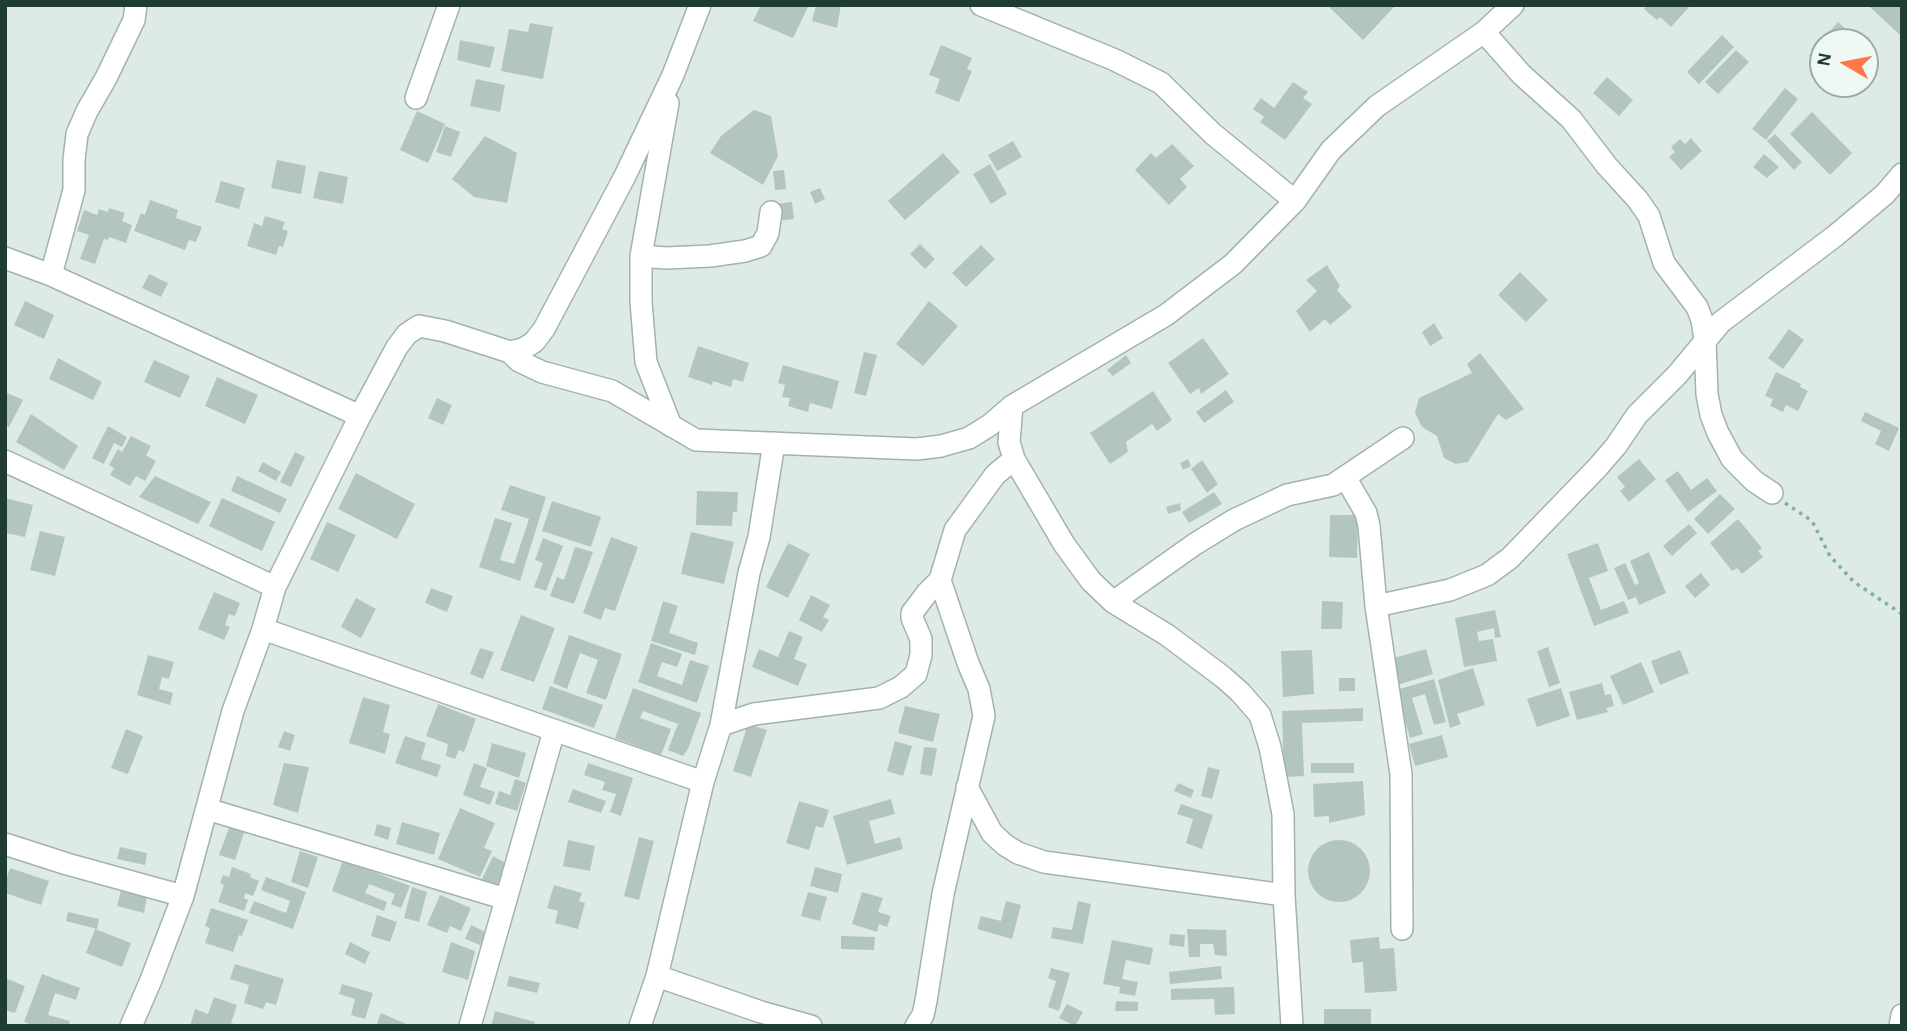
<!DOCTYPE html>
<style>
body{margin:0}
#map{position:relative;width:1907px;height:1031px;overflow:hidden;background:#deebe5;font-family:"Alegreya Sans",sans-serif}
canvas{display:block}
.frame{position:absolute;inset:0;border:7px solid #1e3c34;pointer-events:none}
.north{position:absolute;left:1809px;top:28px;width:70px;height:70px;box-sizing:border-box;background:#eff8f3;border:2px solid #9bada7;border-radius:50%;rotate:280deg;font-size:19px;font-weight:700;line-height:28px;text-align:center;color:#1e3c34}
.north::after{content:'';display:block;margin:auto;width:24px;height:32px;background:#fe7749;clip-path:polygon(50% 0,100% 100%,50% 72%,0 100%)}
</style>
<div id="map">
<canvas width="1907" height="1031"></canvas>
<div class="frame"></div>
<div class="north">N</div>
</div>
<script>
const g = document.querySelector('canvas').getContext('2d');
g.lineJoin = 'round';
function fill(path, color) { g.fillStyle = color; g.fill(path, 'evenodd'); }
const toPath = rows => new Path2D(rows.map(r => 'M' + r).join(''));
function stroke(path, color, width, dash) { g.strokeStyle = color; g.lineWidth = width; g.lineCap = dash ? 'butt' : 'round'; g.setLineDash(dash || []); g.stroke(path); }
const building = toPath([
 [761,5,809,5,793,38,753,21],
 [816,5,841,5,837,28,812,21],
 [1327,5,1396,5,1363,40],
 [1647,5,1691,5,1671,27,1660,17,1657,20,1644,9],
 [1872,5,1902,5,1902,37,1870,7],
 [1838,22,1860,42,1823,42,1823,68,1809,56],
 [530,23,553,27,543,79,501,71,509,29,528,32],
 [1722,35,1734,47,1699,84,1687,72],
 [460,40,495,47,490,68,457,60],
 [941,45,972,58,967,69,972,71,959,102,935,93,940,79,929,75],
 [1736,50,1749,62,1718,94,1705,82],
 [1607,77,1633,100,1619,116,1593,93],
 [476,79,505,85,500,112,470,106],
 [1293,82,1308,92,1303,98,1312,104,1285,140,1260,122,1264,117,1253,109,1261,98,1274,108],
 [1785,88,1798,99,1766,140,1752,129],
 [754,110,771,116,778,156,763,185,710,153,721,136],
 [417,111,445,124,428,163,400,150],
 [1812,112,1852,153,1830,175,1790,134],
 [445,126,460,132,451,157,436,152],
 [1775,134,1802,162,1794,170,1767,141],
 [485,136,517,153,507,203,474,197,452,179],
 [1691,138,1702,151,1681,170,1669,157,1675,152,1671,147,1680,139,1685,144],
 [1013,141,1022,157,997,171,988,155],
 [1172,144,1194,166,1180,179,1187,187,1169,205,1135,170,1151,153,1156,158],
 [943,153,960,172,905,220,888,201],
 [1764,154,1779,167,1767,178,1753,167],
 [277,160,306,166,301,194,271,188],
 [990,164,1007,194,991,204,973,174],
 [784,170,786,189,775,190,773,171],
 [319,171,348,177,343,204,313,198],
 [221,181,245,188,239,209,215,202],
 [820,188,825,199,815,204,810,192],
 [150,200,178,210,176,218,202,227,196,242,189,240,185,250,134,231,141,213,145,215],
 [792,202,794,219,777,221,775,204],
 [109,208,125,213,122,221,132,225,126,243,109,237,108,240,104,239,95,264,80,259,89,235,77,231,84,210,97,215,99,209,108,212],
 [265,216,285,222,282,229,288,231,283,247,279,246,276,255,247,246,254,223,262,226],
 [920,244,935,259,925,269,910,254],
 [981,245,995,259,966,287,952,273],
 [1327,265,1340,286,1337,290,1352,307,1330,325,1325,319,1310,332,1296,311,1317,291,1306,280],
 [1520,272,1548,300,1526,322,1498,295],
 [149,274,168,283,161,297,142,288],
 [25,301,54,315,44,339,14,325],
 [929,301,958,326,923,366,896,344],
 [1434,323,1443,338,1430,346,1422,332],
 [1789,329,1804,340,1783,369,1768,358],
 [1203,338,1229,374,1201,394,1199,388,1190,394,1168,363],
 [698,346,749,363,743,382,733,379,731,387,713,381,712,385,688,377],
 [864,352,877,355,866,396,854,393],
 [1480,353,1524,409,1506,420,1498,414,1468,462,1456,464,1444,458,1437,436,1422,427,1415,413,1419,398,1472,373,1467,364],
 [1126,355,1131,363,1113,376,1107,370],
 [58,358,102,382,93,400,49,379],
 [154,360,190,376,180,398,144,382],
 [783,365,839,381,832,409,810,403,808,412,788,406,790,398,782,397,785,385,778,383],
 [1776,372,1801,384,1800,387,1808,391,1798,411,1786,405,1783,412,1770,406,1773,399,1765,396],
 [217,377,258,395,245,424,205,406],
 [1226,390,1234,402,1204,423,1196,412],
 [1153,391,1172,420,1157,431,1152,424,1126,442,1128,452,1110,464,1090,433],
 [5,392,23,400,9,427,5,425],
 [437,398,452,405,443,425,428,418],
 [1865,412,1899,428,1889,451,1875,444,1881,431,1861,421],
 [31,414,78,446,64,470,16,442],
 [108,426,127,437,122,447,114,443,104,464,92,458],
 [131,436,151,446,146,455,156,461,145,481,136,476,130,486,110,475,114,468,109,465,118,449,122,452],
 [295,452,305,457,291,487,280,482],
 [1188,459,1191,466,1183,470,1180,463],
 [1639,459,1656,479,1629,502,1620,491,1625,487,1617,477],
 [1202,460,1218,484,1207,493,1191,469],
 [263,462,281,472,276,481,258,471],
 [1678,471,1691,490,1707,478,1717,491,1688,512,1665,480],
 [356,473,415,504,397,539,338,509],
 [155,476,211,502,198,524,139,497],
 [237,476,287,499,280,513,231,491],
 [510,485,546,497,520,581,479,567,495,518,512,523,500,560,514,564,529,519,501,510],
 [697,491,738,492,737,512,733,512,732,526,696,525],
 [1214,492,1222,504,1189,523,1182,512],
 [1720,494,1735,509,1708,534,1694,519],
 [5,498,33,505,25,537,5,533],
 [222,498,275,522,262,551,209,526],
 [552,501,601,517,591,547,542,531],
 [1180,503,1181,510,1168,514,1166,507],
 [1330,515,1358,515,1357,558,1329,557],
 [1738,519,1762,548,1758,551,1763,557,1742,574,1737,568,1732,571,1710,543],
 [327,522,356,535,338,572,310,559],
 [1689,524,1697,533,1672,556,1663,546],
 [40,531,65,537,55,576,30,570],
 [691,532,734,542,724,584,681,574],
 [611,537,638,547,615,611,605,608,601,620,583,613],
 [543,538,563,546,546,591,534,587,543,563,535,560],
 [788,543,810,554,788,598,766,587],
 [1598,543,1608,571,1589,578,1601,610,1624,601,1629,613,1594,626,1567,554],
 [575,547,593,552,574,604,550,596,557,577,564,580],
 [1649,552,1666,593,1639,605,1636,597,1628,600,1614,568,1625,563,1635,585,1639,583,1630,561],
 [1701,573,1710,585,1695,598,1685,586],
 [431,588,453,596,447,612,425,603],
 [214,592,240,603,235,616,229,614,225,625,230,627,224,640,198,629],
 [811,595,830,605,823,617,829,620,822,632,799,620],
 [356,598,376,609,361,638,341,627],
 [663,601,678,606,669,633,698,643,695,655,651,641],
 [1322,601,1343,602,1342,629,1321,629],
 [1495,610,1501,637,1495,638,1494,628,1477,632,1479,641,1493,639,1497,661,1464,667,1455,618],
 [521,615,555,628,534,682,500,670],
 [789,631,803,637,794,659,807,664,798,686,752,667,759,649,778,657],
 [569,635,622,654,606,700,586,693,598,660,580,653,567,689,553,683],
 [651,643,682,654,677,667,662,662,657,676,682,685,690,660,709,666,697,703,638,682],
 [1548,647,1560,683,1549,687,1537,651],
 [480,648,494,652,483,679,470,674],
 [1426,649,1433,674,1397,685,1390,659],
 [1312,650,1314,694,1283,697,1281,651],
 [1680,650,1689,673,1660,685,1651,661],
 [148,655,174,662,169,679,162,677,159,689,173,693,170,705,137,695],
 [1641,662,1654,692,1623,705,1610,676],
 [1473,668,1485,705,1457,714,1461,724,1450,728,1438,680],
 [1339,678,1355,678,1355,691,1339,691],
 [1434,679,1446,722,1434,725,1425,694,1412,698,1423,734,1410,738,1396,690],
 [1602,683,1605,695,1611,694,1614,706,1606,708,1608,712,1577,720,1569,692],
 [550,686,603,705,594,728,542,709],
 [633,688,701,713,688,749,683,756,668,750,678,724,643,711,640,718,671,729,661,755,615,738],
 [1561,688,1570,716,1537,727,1527,699],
 [363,697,390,705,383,732,390,734,385,754,349,743],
 [438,704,476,719,464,752,459,750,455,759,446,756,448,744,426,736],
 [905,706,940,714,933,742,898,733],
 [1363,708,1363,721,1302,723,1304,776,1284,777,1282,711],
 [748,724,767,730,751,777,733,771],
 [126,729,143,736,128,774,111,768],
 [284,731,295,735,290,751,278,747],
 [1442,735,1448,757,1415,766,1409,744],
 [405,736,426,743,421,759,441,765,437,777,395,763],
 [895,741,912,746,903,776,887,771],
 [492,743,526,753,519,778,486,766],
 [924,747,937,748,932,776,920,774],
 [284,763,309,767,298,813,273,805],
 [474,763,487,768,480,787,495,792,490,805,463,795],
 [588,763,633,778,621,816,610,812,616,794,602,790,605,782,584,775],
 [1311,763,1354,763,1354,773,1311,773],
 [1208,767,1220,770,1212,799,1201,796],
 [515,779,526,783,517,811,495,804,499,791,510,795],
 [1363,781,1365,815,1329,823,1329,816,1314,817,1313,784],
 [1178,783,1194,790,1191,798,1174,791],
 [573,789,606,801,601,813,568,802],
 [891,799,895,814,869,821,875,844,900,837,903,849,847,865,833,816],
 [799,801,829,810,823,828,816,826,809,850,786,843],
 [1181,804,1213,815,1202,849,1186,843,1193,819,1177,814],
 [460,808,495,823,484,848,492,851,480,877,438,859],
 [231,822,246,827,235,860,219,855],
 [402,822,440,833,434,855,396,844],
 [377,824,391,828,388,840,374,835],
 [639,837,654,841,639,900,624,896],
 [568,840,595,846,590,871,563,866],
 '1308 871a31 31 0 1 1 62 0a31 31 0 1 1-62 0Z',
 [120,847,147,853,145,865,117,859],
 [300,851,318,857,308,888,291,882],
 [493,856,506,863,500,882,493,886,481,881],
 [343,860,410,886,401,908,391,904,395,894,369,884,365,893,387,902,384,911,332,891],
 [232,867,251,874,250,877,259,881,253,896,245,893,244,898,248,900,244,911,218,902,224,885,220,883,223,875,229,877],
 [815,867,842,874,838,893,810,886],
 [10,868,49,881,41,905,5,893,5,883],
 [266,877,306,892,293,929,249,913,254,901,286,913,290,901,261,890],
 [554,885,582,893,579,901,585,903,578,929,555,923,558,911,547,908],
 [412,887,427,892,419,922,404,918],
 [121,890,147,896,144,913,117,906],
 [808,892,827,897,820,921,801,916],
 [862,892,883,898,878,912,891,916,887,927,879,924,877,932,852,924],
 [440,895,471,908,461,931,450,926,447,933,427,925],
 [1006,901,1021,905,1012,939,977,929,981,916,1001,921],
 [1078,901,1091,904,1083,944,1051,938,1053,927,1072,930],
 [211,908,248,920,242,936,239,935,233,952,205,943,210,928,205,926],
 [68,912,99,919,97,929,66,921],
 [377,915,397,922,390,942,371,936],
 [471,925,486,932,480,945,465,939],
 [95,929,131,943,122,967,86,953],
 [1187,929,1226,930,1227,956,1215,955,1213,944,1200,944,1200,957,1189,957],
 [1170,934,1185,935,1184,947,1169,945],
 [841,936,875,937,874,950,841,949],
 [1379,937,1380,949,1394,948,1397,991,1365,993,1363,962,1352,963,1350,940],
 [1112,940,1153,948,1150,965,1126,960,1122,979,1138,982,1135,996,1119,993,1120,987,1103,984],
 [350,942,370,952,365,964,345,954],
 [451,942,475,951,468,980,442,972],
 [235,964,284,979,276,1005,266,1002,263,1009,244,1003,249,985,230,979],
 [1221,966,1222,979,1170,984,1169,972],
 [1051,968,1070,973,1059,1011,1048,1007,1056,981,1048,978],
 [42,974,80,988,76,1000,55,993,48,1015,70,1021,68,1026,35,1026,24,1022],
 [509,976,540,983,537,993,507,986],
 [5,978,25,986,15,1013,5,1010],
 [342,984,373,993,365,1019,351,1015,355,999,339,994],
 [1234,987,1235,1014,1215,1015,1214,999,1171,1000,1171,989],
 [214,997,237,1005,231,1023,238,1026,190,1026,195,1009,208,1014],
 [1116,1001,1138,1002,1138,1011,1115,1011],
 [1067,1004,1083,1012,1075,1026,1059,1018],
 [1324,1009,1371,1009,1371,1026,1324,1026],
 [495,1011,535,1022,534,1026,491,1026],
 [381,1013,411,1026,376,1026]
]);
const path = toPath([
 [1785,503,1812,521,1830,556,1854,582,1902,614]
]);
const street = toPath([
 [981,5,1115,60,1161,83,1213,134,1295,201],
 [1484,32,1521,74,1571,119,1607,166,1638,200,1649,216,1664,263,1697,307,1702,320,1705,340,1707,394,1711,415,1718,433,1732,459,1754,481,1772,493],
 [416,98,449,5],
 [668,103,641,256,641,302,646,362,671,426],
 [641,256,666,258,710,256,745,251,761,246,768,233,771,212],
 [5,258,51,275,360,416],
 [51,275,74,190,74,160,77,134,87,111,106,78,134,20,136,5],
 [510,352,519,361,542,372,612,391,696,440,917,449,941,446,969,438,990,425,1012,406,1166,315,1233,264,1295,201,1331,150,1377,106,1484,32,1513,5],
 [1012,406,1009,442,1014,459,1064,544,1091,581,1113,602,1167,635,1223,677,1240,692,1260,715,1270,747,1283,814,1284,895,1292,1026],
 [5,461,275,587],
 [1345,477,1366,513,1369,526,1376,606,1401,774,1402,929],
 [1113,602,1195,544,1234,520,1287,495,1333,485,1403,438],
 [1376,606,1450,590,1487,575,1510,558,1597,468,1616,446,1637,415,1677,375,1721,322,1835,236,1885,194,1902,174],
 [263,629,703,782],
 [721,725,754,714,879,698,901,687,916,674,921,655,921,639,912,618,912,613,927,593,940,580,955,530,995,475,1014,459],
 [967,787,992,833,1005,845,1018,853,1044,862,1284,895],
 [207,809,506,899],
 [5,844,67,864,183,896],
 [657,976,761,1012,811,1026],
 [131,1026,151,980,183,896,233,711,263,629,275,587,360,416,397,347,407,334,419,326,445,331,510,352,523,349,534,342,544,329,625,176,673,75,700,5],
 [470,1026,554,731],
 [640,1026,657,976,703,782,721,725,749,573,759,537,774,443],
 [916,1026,923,1015,926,1001,943,894,984,716,979,689,968,663,940,580],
 [1900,1026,1902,1015]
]);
fill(building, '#b3c6be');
stroke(street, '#a1b3ac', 24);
stroke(path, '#7cb2a1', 3.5, [3.5, 5]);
stroke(street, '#fff', 21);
</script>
